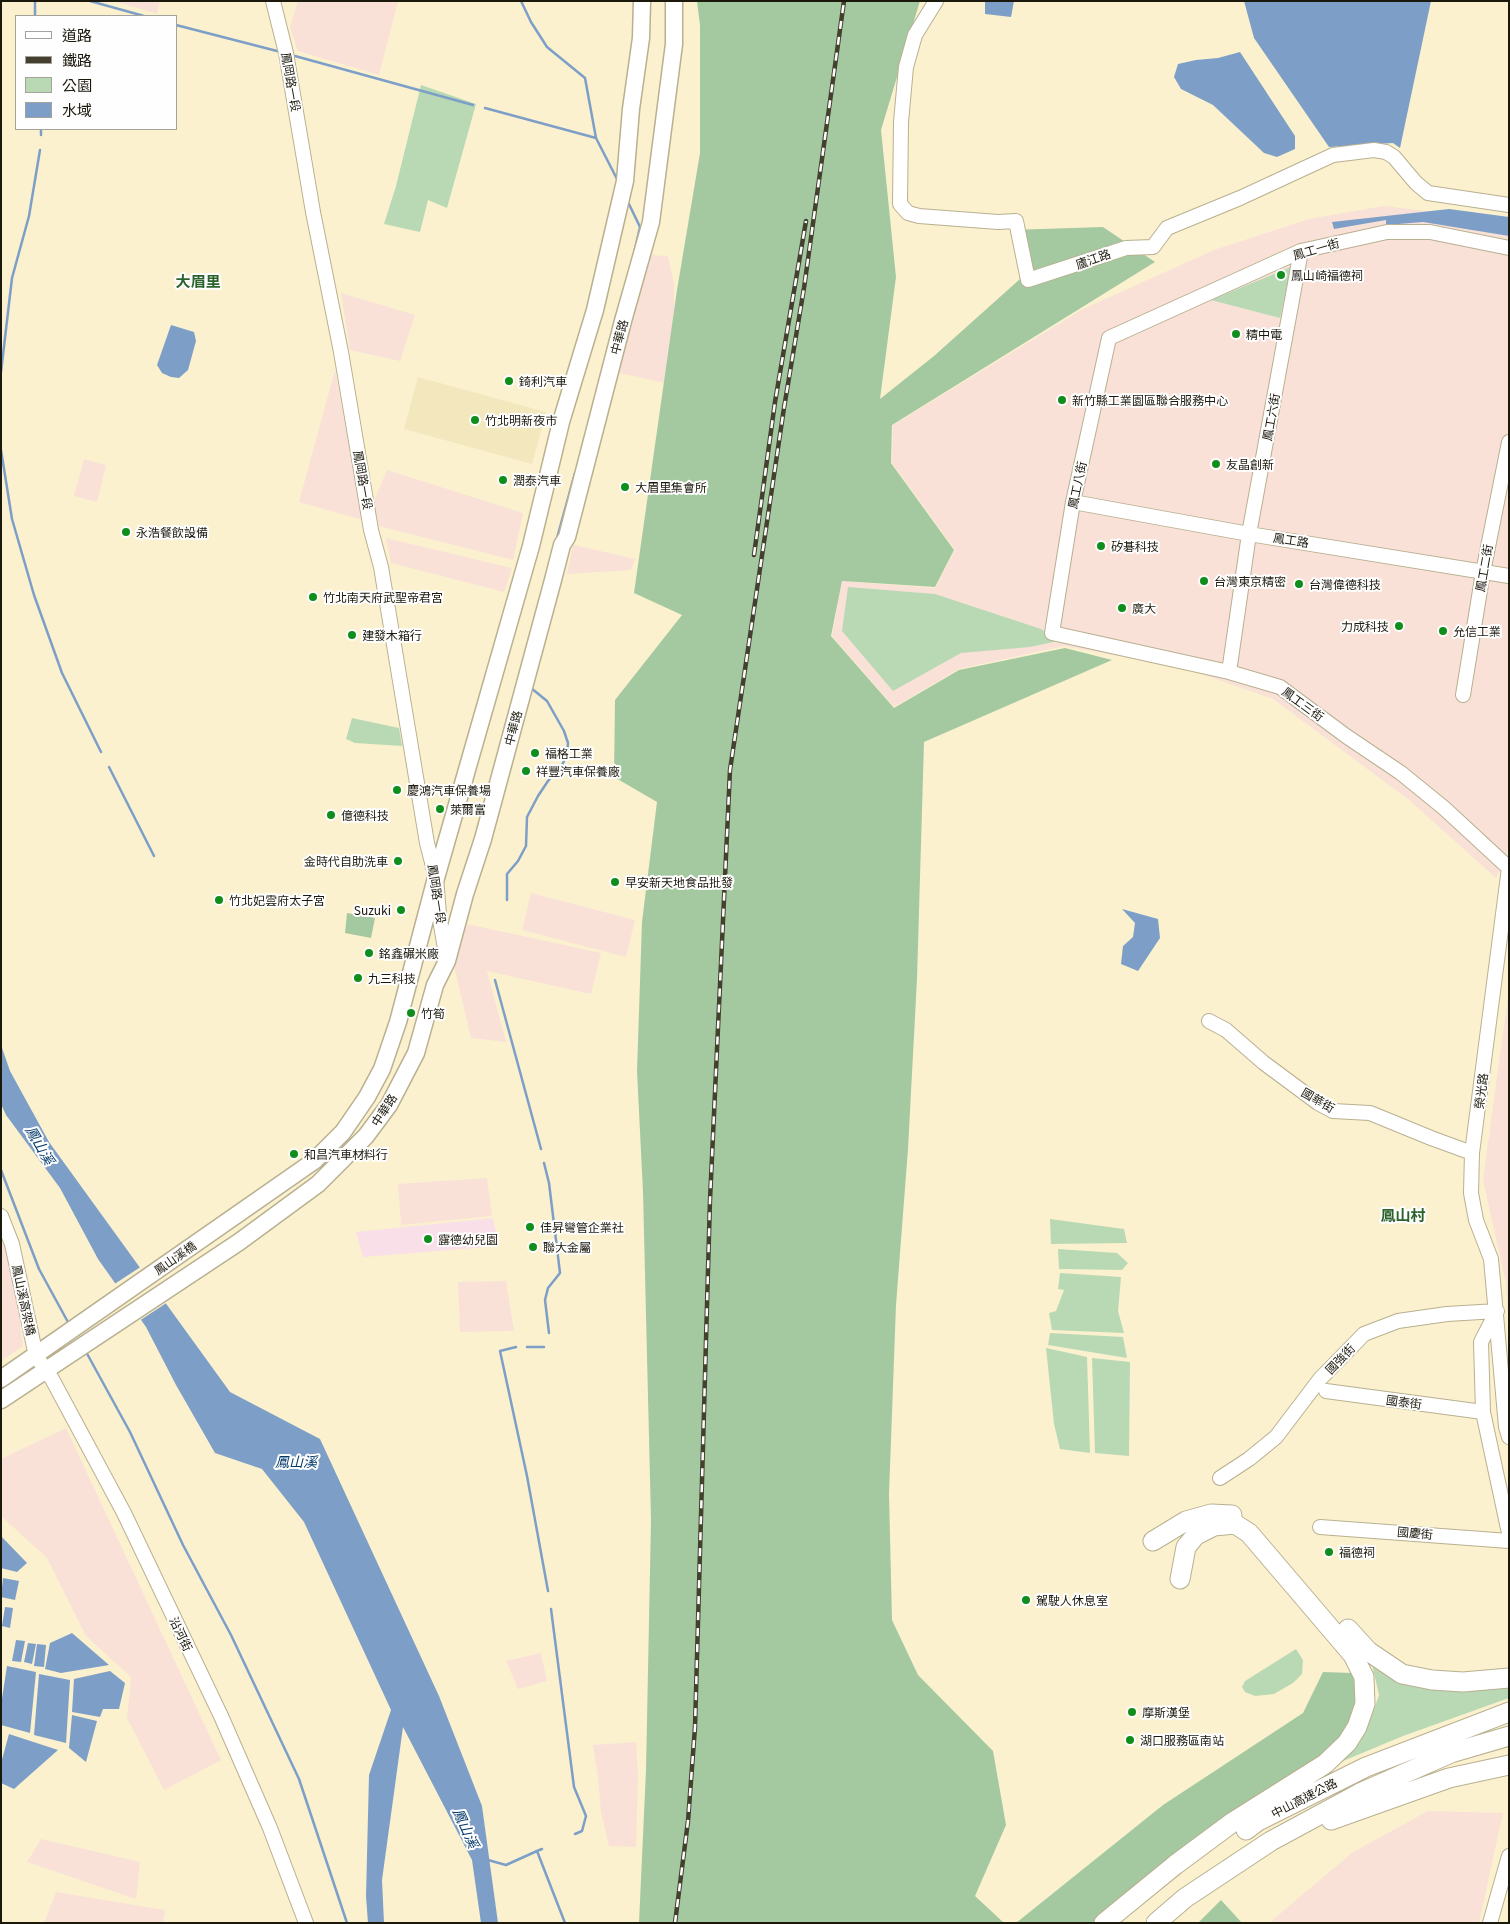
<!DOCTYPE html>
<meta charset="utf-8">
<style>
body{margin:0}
#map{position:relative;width:1510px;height:1924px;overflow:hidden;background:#fbf1cf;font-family:Georgia,"Noto Sans TC",serif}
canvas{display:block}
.frame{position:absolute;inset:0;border:2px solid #1b180c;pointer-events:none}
.legend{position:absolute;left:15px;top:15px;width:162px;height:115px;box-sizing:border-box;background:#fefefe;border:1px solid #a3a29d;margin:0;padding:6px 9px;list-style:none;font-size:15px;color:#1b180c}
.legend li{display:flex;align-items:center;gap:10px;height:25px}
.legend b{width:25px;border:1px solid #a3a29d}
</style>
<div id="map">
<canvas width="1510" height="1924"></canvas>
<div class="frame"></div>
<ul class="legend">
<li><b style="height:6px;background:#fff"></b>道路</li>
<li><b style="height:6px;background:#443f2f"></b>鐵路</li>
<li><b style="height:14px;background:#b9d9b5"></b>公園</li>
<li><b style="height:14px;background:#7d9fc7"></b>水域</li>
</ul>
</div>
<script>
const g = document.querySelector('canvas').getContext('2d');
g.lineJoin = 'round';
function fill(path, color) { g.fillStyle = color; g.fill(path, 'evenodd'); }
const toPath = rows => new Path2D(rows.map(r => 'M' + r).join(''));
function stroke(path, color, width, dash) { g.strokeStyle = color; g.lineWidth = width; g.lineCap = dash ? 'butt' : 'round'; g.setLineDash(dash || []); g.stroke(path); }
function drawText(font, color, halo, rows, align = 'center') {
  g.font = font + ' Georgia,"Noto Sans TC",serif'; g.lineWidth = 4; g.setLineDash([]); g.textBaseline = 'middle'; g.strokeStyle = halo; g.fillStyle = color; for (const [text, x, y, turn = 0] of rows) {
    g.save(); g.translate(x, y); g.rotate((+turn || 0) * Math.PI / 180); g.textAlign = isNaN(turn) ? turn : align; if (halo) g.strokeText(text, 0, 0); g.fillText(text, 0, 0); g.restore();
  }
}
const built = toPath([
 [418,377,546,412,532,464,404,429]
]);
const industrial = toPath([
 [114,1,160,1,157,14],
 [298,1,398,1,379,75,298,51,290,27],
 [1384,206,1509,221,1509,849,1496,878,1409,800,1273,699,1184,668,1064,646,959,669,894,707,832,636,842,581,935,588,955,550,892,463,893,425,1083,309,1214,250,1309,219],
 [650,255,668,256,674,284,675,385,619,373],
 [341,293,415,315,400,361,350,350],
 [335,370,363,520,299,502],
 [84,459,106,465,97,502,74,496],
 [387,470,523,513,513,560,379,526,373,503],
 [386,538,512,568,504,592,391,563],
 [573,545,574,545,635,559,631,570,567,574],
 [531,893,635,920,626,957,522,930],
 [467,924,601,953,591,994,487,971,506,1042,471,1038,454,966],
 [1509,989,1509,1334,1506,1283,1483,1180],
 [487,1178,492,1216,401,1225,398,1184],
 [1,1228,10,1248,23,1346,1,1361],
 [506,1281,514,1331,460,1332,458,1282],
 [66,1428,221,1760,164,1790,127,1718,131,1677,86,1636,47,1558,1,1516,1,1459],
 [541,1653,547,1681,518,1689,506,1661],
 [636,1742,638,1776,636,1847,609,1846,601,1812,598,1777,593,1745],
 [1428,1811,1503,1813,1479,1923,1269,1923,1353,1852],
 [41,1839,140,1862,136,1899,27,1862],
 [56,1892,165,1910,163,1923,44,1923]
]);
const education = toPath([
 [493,1218,499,1246,363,1257,356,1232]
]);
const green = toPath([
 [421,85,476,104,447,208,428,200,420,232,384,224,396,186],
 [1291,267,1280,318,1211,300],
 [848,587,935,594,1041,629,1058,641,1030,647,961,653,893,691,842,631],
 [352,718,399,728,402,746,355,743,346,739],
 [1050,1219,1124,1229,1127,1243,1051,1244],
 [1058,1249,1117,1253,1128,1263,1122,1270,1059,1269],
 [1060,1273,1121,1277,1118,1311,1124,1333,1052,1330,1049,1313,1056,1311,1064,1290,1058,1289],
 [1050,1333,1123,1337,1127,1358,1048,1345],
 [1046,1348,1087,1357,1090,1453,1060,1449,1054,1424],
 [1092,1358,1130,1362,1129,1456,1095,1453],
 [1296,1649,1303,1660,1302,1674,1293,1683,1274,1694,1255,1696,1245,1692,1242,1687,1245,1681],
 [1371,1660,1509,1684,1509,1698,1403,1736,1336,1764,1368,1726,1379,1695]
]);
const forest = toPath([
 [697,1,920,1,881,130,896,277,880,399,934,356,1020,279,1010,230,1103,227,1155,262,892,425,891,463,954,550,935,587,842,581,831,636,894,708,959,670,1065,648,1112,660,924,742,917,979,908,1149,896,1305,889,1494,892,1620,918,1675,993,1751,1006,1825,975,1896,1004,1923,639,1923,646,1770,651,1520,643,1192,637,1071,642,922,657,802,614,777,615,700,682,615,634,593,677,290,700,153,700,25],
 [347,913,375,918,371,938,345,933],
 [1323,1672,1352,1673,1359,1702,1345,1732,1328,1751,1094,1923,1016,1923,1163,1805,1303,1713],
 [1221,1900,1242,1923,1198,1923]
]);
const water = toPath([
 [985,1,1014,1,1011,17,985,14],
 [1244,1,1431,1,1400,148,1393,143,1329,147,1254,38],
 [1240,52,1295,136,1295,149,1277,157,1264,153,1213,105,1181,89,1174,77,1178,64,1196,60,1218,58],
 [1449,209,1509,217,1509,236,1423,222,1386,225,1386,220,1334,229,1332,222],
 [171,325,194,332,196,341,188,370,179,378,171,377,162,373,157,365],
 [1122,909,1158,919,1160,938,1138,971,1121,964,1123,946,1133,937,1135,923],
 [1,1045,10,1071,49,1142,230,1392,320,1439,439,1696,482,1806,498,1923,481,1923,472,1860,403,1727,382,1880,384,1923,368,1923,366,1896,369,1775,391,1710,304,1522,262,1469,215,1453,176,1385,146,1327,98,1259,60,1188,6,1115,1,1104],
 [1,1536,27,1563,17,1572,1,1568],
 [3,1578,19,1581,15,1600,1,1597],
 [5,1607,13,1608,10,1628,2,1626],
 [72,1633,109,1665,61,1673,45,1669,50,1643],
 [16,1640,25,1641,21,1662,12,1661],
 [28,1643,36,1644,32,1664,24,1662],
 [37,1644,46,1645,44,1667,34,1666],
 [7,1666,36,1672,30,1733,1,1725,1,1705],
 [110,1671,125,1683,119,1709,103,1709,100,1717,72,1712,74,1679],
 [39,1674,70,1680,66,1743,34,1735],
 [72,1715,97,1721,86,1762,69,1748],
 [9,1734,58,1750,14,1789,1,1783,1,1763]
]);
const pier = toPath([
 [142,1266,168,1302,139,1321,113,1285]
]);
const stream = toPath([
 [35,1,35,16],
 [90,1,144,16],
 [521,1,531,22,547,47,585,78,596,138,618,181],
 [176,25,277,51],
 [295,56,473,105],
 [485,108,596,138],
 [41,135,41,129],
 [628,202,640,227,633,258],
 [1,372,12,278,29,216,40,150],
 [1,450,12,519,34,595,62,673,101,752],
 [557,538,575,473],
 [109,767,154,856],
 [507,900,507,874,518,861,526,846,527,817,538,796,548,781,562,765,567,755,568,743,564,731,547,701,531,688],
 [495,980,541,1149],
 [544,1163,549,1183,560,1273,548,1288,545,1300,549,1333],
 [1,1170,39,1269,69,1324],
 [516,1347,500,1351,527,1476,548,1591],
 [527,1347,544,1347],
 [85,1350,130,1432,183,1545,231,1635,299,1779,347,1923],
 [551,1609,574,1787,586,1816,582,1831,575,1834],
 [542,1849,537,1851,565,1923],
 [488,1860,506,1865,537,1851]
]);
const minor = toPath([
 [273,1,286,53,313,212,341,352,371,530,381,567,427,843,436,878,439,914,447,960],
 [936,1,915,35,906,67,901,122,900,204,908,213,919,216,998,222,1016,221,1028,280,1126,248,1153,247,1167,228,1240,198,1333,155,1374,150,1386,152,1394,157,1416,183,1428,193,1509,205],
 [1509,248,1430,232,1387,232,1301,251,1109,338,1073,502,1052,633,1229,672,1280,687,1346,736,1401,773,1444,808,1509,868],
 [1073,502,1249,534,1509,576],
 [1229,672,1249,534,1301,251],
 [1463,695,1483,572,1509,442],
 [1509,868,1472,1153,1471,1193,1476,1220,1491,1259,1506,1427,1509,1437],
 [1209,1021,1226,1030,1264,1063,1318,1103,1333,1111,1370,1113,1431,1138,1472,1153],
 [1,1216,12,1244,36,1356,52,1379,124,1513,221,1716,270,1828,306,1923],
 [1326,1391,1483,1412],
 [1220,1478,1249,1459,1276,1437,1320,1379,1364,1334,1398,1321,1447,1314,1497,1311,1481,1342,1483,1412,1509,1533],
 [1320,1527,1509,1541],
 [1490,1923,1509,1856]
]);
const major = toPath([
 [1,1379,314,1161,343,1132,367,1097,382,1069,398,1022,436,878,531,546,561,422,595,310,625,181,631,109,641,38,642,1],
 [1,1400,239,1242,318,1184,366,1136,389,1105,416,1053,435,985,447,961,465,894,483,839,553,580,562,545,567,537,623,321,651,222,674,44,674,1]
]);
const highway = toPath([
 [1153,1541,1186,1521,1211,1514,1232,1515],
 [1348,1629,1368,1651,1402,1674,1432,1680,1463,1682,1509,1678],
 [1331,1820,1449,1778,1509,1765],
 [1246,1830,1258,1821,1366,1767,1509,1712],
 [1104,1923,1175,1865,1233,1822,1325,1764,1347,1743,1357,1727,1365,1704,1364,1677,1353,1655,1249,1533,1235,1524,1214,1526,1196,1535,1186,1547,1180,1579],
 [1156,1923,1185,1898,1271,1841,1360,1793,1451,1753,1509,1736]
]);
const rail = toPath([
 [754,555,775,402,806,221],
 [675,1923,688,1821,695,1727,710,1200,730,770,784,408,804,288,844,1]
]);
const markers = [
 [1281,275,5,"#0f8e1b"],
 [1236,334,5,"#0f8e1b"],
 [509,381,5,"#0f8e1b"],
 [1062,400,5,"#0f8e1b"],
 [475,420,5,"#0f8e1b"],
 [1216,464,5,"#0f8e1b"],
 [503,480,5,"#0f8e1b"],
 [625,487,5,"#0f8e1b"],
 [126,532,5,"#0f8e1b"],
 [1101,546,5,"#0f8e1b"],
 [1204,581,5,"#0f8e1b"],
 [1299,584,5,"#0f8e1b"],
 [313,597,5,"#0f8e1b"],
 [1122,608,5,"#0f8e1b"],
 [1399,626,5,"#0f8e1b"],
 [1443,631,5,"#0f8e1b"],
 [352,635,5,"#0f8e1b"],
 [535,753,5,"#0f8e1b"],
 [526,771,5,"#0f8e1b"],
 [397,790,5,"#0f8e1b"],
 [440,809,5,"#0f8e1b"],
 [331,815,5,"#0f8e1b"],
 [398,861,5,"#0f8e1b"],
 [615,882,5,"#0f8e1b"],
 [219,900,5,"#0f8e1b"],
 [401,910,5,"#0f8e1b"],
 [369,953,5,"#0f8e1b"],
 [358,978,5,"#0f8e1b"],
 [411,1013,5,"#0f8e1b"],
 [294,1154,5,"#0f8e1b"],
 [530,1227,5,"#0f8e1b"],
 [428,1239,5,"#0f8e1b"],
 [533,1247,5,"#0f8e1b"],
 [1329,1552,5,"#0f8e1b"],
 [1026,1600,5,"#0f8e1b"],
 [1132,1712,5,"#0f8e1b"],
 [1130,1740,5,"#0f8e1b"]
];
const streetNames = [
 ["鳳岡路一段",291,82,80],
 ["鳳工一街",1316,249,-16],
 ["廬江路",1093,259,-19],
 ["中華路",619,337,-75],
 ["鳳工六街",1271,417,-80],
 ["鳳岡路一段",363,480,80],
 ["鳳工八街",1077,485,-78],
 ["鳳工路",1291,540,9],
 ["鳳工二街",1484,568,-80],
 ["鳳工三街",1303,704,36],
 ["中華路",513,728,-75],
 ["鳳岡路一段",437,894,81],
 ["榮光路",1481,1091,-83],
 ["國華街",1318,1100,30],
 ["中華路",384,1110,-57],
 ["鳳山溪橋",175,1258,-35],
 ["鳳山溪高架橋",24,1300,78],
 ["國強街",1340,1359,-46],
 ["國泰街",1404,1402,8],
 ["國慶街",1415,1533,5],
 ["沿河街",181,1634,64],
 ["中山高速公路",1304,1798,-27]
];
const poiNames = [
 ["鳳山崎福德祠",1291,275],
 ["精中電",1246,334],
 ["錡利汽車",519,381],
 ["新竹縣工業園區聯合服務中心",1072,400],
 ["竹北明新夜市",485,420],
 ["友晶創新",1226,464],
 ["潤泰汽車",513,480],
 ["大眉里集會所",635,487],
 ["永浩餐飲設備",136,532],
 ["矽碁科技",1111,546],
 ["台灣東京精密",1214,581],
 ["台灣偉德科技",1309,584],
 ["竹北南天府武聖帝君宮",323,597],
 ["廣大",1132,608],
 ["力成科技",1389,626,"right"],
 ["允信工業",1453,631],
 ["建發木箱行",362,635],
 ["福格工業",545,753],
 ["祥豐汽車保養廠",536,771],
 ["慶鴻汽車保養場",407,790],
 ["萊爾富",450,809],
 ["億德科技",341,815],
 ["金時代自助洗車",388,861,"right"],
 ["早安新天地食品批發",625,882],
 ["竹北妃雲府太子宮",229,900],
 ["Suzuki",391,910,"right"],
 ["銘鑫碾米廠",379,953],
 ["九三科技",368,978],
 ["竹筍",421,1013],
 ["和昌汽車材料行",304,1154],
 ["佳昇彎管企業社",540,1227],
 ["露德幼兒園",438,1239],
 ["聯大金屬",543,1247],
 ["福德祠",1339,1552],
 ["駕駛人休息室",1036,1600],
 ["摩斯漢堡",1142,1712],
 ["湖口服務區南站",1140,1740]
];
const waterNames = [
 ["鳳山溪",40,1145,60],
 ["鳳山溪",296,1462],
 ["鳳山溪",466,1828,66]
];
const quarterNames = [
 ["大眉里",198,281],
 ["鳳山村",1403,1215]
];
fill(built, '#f3e7bd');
fill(industrial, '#f9e1d7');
fill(education, '#f9dfe7');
fill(green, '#b9d9b5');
fill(forest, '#a4c9a0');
fill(water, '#7d9fc7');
fill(pier, '#fbf1cf');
stroke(stream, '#7d9fc7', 2.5);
stroke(minor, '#b9b090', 16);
stroke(major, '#b9b090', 19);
stroke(highway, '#b9b090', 21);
stroke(minor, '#fff', 14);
stroke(major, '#fff', 16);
stroke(highway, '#fff', 19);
stroke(rail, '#443f2f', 4.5);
stroke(rail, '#fefefe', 2.5, [8]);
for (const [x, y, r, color] of markers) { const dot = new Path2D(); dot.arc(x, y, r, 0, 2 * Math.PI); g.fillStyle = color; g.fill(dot); stroke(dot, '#fefefe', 2); }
drawText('12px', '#1b180c', '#fefefe', streetNames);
drawText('12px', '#1b180c', '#fefefe', poiNames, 'left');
drawText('italic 14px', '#053b6c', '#fefefe', waterNames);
drawText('bold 15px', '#2e622d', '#fefefe', quarterNames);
</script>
